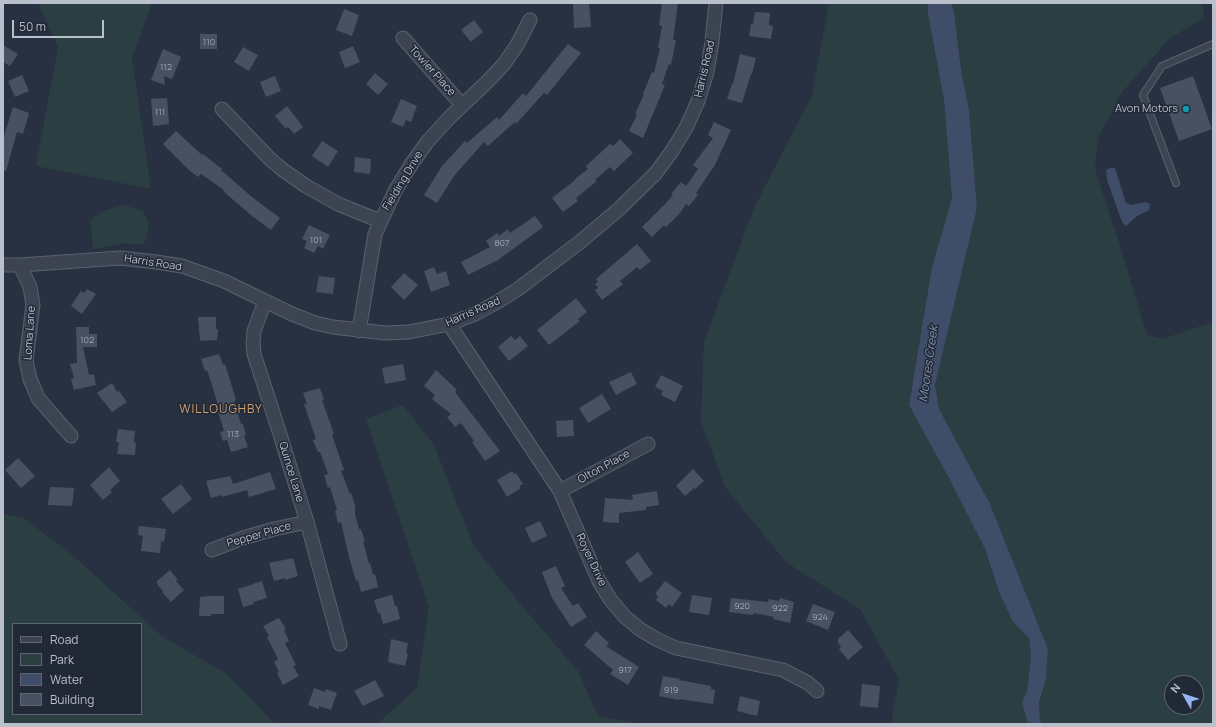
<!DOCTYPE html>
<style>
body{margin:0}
#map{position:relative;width:1216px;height:727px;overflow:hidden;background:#283141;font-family:Manrope,sans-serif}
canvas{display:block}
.frame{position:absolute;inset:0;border:4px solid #b9bfcb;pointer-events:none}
.legend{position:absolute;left:12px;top:623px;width:130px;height:92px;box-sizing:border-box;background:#212836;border:1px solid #5e6472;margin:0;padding:5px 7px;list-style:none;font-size:12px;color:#b9bfcb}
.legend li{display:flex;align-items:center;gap:8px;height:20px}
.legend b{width:20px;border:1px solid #5e6472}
.north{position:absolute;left:1164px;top:675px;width:40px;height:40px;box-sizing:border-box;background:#212836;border:1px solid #5e6472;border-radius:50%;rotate:309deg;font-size:11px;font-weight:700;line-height:16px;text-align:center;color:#b9bfcb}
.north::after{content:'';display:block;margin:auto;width:14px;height:18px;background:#96b3f3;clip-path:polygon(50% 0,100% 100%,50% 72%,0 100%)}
.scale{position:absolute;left:12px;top:20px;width:92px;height:18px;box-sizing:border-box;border:2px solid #b9bfcb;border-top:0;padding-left:5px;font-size:12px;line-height:14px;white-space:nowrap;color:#b9bfcb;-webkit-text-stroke:3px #212836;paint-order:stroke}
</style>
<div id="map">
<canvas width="1216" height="727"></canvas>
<div class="frame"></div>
<ul class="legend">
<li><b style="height:5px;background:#3c4351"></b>Road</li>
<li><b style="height:11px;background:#2b3f43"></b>Park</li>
<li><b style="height:11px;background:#3f4d69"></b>Water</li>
<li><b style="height:11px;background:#475162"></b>Building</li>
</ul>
<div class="north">N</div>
<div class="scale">50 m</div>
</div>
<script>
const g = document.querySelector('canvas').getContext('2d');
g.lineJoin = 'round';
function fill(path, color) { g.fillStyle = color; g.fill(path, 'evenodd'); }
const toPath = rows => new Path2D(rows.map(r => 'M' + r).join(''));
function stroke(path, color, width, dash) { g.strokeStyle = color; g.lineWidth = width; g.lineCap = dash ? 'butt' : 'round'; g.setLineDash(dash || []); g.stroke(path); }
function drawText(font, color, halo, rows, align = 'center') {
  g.font = font + ' Manrope,sans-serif'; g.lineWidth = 3; g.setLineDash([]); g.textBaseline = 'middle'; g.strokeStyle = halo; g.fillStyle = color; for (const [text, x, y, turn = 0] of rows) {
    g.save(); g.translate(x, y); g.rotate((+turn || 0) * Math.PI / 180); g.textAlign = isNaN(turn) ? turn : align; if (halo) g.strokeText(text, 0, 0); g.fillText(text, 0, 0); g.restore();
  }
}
const green = toPath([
 [38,3,152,3,132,58,151,189,36,166,58,47],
 [829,3,928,3,928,14,944,100,952,198,932,267,909,405,951,482,985,549,999,592,1013,622,1029,638,1031,657,1027,691,1022,702,1028,724,891,724,899,680,861,610,786,562,725,487,701,421,704,342,754,208,812,95],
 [951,3,1203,3,1204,18,1170,38,1122,92,1098,138,1095,169,1121,249,1147,335,1162,339,1213,322,1213,724,1042,724,1040,720,1039,702,1046,679,1048,649,990,504,939,409,935,385,977,208,969,110,961,70,954,11],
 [1172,683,1196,683,1196,707,1172,707],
 [124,205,143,211,149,224,144,245,126,243,93,249,90,221,103,211],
 [403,405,434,445,473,545,522,606,578,671,598,716,641,724,377,724,417,688,429,607,366,419],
 [3,514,22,517,70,553,163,637,227,674,272,721,284,724,3,724],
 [13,624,141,624,141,714,13,714]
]);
const water = toPath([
 [928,3,951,3,954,11,961,70,969,110,977,208,935,385,939,409,990,504,1048,649,1046,679,1039,702,1040,720,1042,724,1028,724,1022,702,1027,691,1031,657,1029,638,1013,622,999,592,985,549,951,482,909,405,932,267,952,198,944,100,928,14],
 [1110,168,1115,168,1126,203,1131,205,1146,202,1150,204,1149,210,1137,216,1126,226,1122,222,1107,180,1106,170]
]);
const building = toPath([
 [585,3,589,3,591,27,574,28,573,4],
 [662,3,678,3,673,40,676,40,671,65,669,64,662,84,665,85,643,138,629,131,637,115,635,114,644,94,643,94,652,72,654,73,660,48,658,48,662,26,659,25],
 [344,9,359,15,352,36,336,30],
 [755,12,770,13,769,25,773,26,771,39,749,36,751,24,753,24],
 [474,20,483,32,471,42,461,30],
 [200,34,217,34,217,49,200,49],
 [568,44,581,53,547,95,544,93,516,124,515,122,488,146,484,142,454,176,437,203,424,195,442,166,465,141,467,143,497,117,499,120,523,93,526,96],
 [3,45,18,54,10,66,3,62],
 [353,46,360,62,345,68,339,52],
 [243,47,258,55,249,71,234,62],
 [163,49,181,57,172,79,164,76,165,85,151,80],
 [740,54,756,58,752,74,751,74,742,103,727,99,732,84,733,84],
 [375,73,388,84,378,95,366,84],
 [22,75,29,91,15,97,8,81],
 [275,76,281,91,266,97,260,82],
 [1193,76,1212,129,1179,141,1160,88],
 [167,98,169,124,153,126,151,99],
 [401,99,417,106,411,122,406,120,403,127,391,122],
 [287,106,303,127,294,134,288,127,286,129,275,116],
 [13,107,29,113,23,134,17,132,6,171,3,170,3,139],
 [714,122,731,130,715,165,696,193,698,195,689,206,686,204,680,213,666,227,664,225,652,237,642,227,666,203,673,195,671,194,681,182,686,186,698,169,693,165,713,138,708,135],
 [176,131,202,155,203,154,222,169,221,170,252,197,280,218,271,230,252,216,223,191,224,190,201,174,198,177,190,171,163,144],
 [620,139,633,153,614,171,610,167,595,180,597,181,576,198,578,201,563,212,552,198,575,180,575,179,588,169,586,166,610,144,613,146],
 [322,141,338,151,328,167,312,156],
 [355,157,371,159,370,174,354,172],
 [535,216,543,227,498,260,468,275,461,262,490,247,486,241,497,233,499,236,508,229,510,233],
 [309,225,330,235,323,249,318,246,314,253,304,248,307,241,302,239],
 [637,244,651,261,640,270,637,267,620,281,623,284,602,300,595,290,598,288,595,284,598,282,596,279],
 [434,267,437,274,446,271,450,285,431,292,424,271],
 [404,273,418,285,404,300,391,287],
 [319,276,335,278,333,294,316,292],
 [87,289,96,294,82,314,71,306,81,291,84,293],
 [576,298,587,312,578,319,580,321,549,345,537,330],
 [198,317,216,317,216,329,218,329,217,340,200,341],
 [76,327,89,327,89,334,97,334,97,347,83,347,89,375,94,374,96,385,74,390,71,379,74,378,70,364,77,363],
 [511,336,515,340,520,336,528,346,509,361,498,347],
 [219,354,223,365,225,364,236,400,234,401,241,424,243,424,246,435,244,436,248,447,231,452,227,440,223,441,220,432,224,431,216,405,218,405,211,382,207,370,205,371,201,359],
 [403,364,406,380,385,384,382,368],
 [436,370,457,390,455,392,500,451,485,461,472,442,474,441,461,423,455,427,447,417,451,414,432,399,435,395,424,386],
 [631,372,637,384,616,395,609,382],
 [661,375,683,386,675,402,661,395,663,391,655,387],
 [112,383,117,392,119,391,127,402,112,412,97,393],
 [320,388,324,400,322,400,334,434,332,435,344,470,341,471,350,494,351,493,355,505,355,514,359,529,361,529,365,541,363,541,369,564,370,563,373,575,375,574,378,587,361,592,358,580,356,581,349,557,341,522,338,523,335,511,337,510,330,487,328,488,324,475,328,474,320,452,318,452,313,440,316,439,304,404,307,404,303,393],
 [602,394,611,409,588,423,579,408],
 [573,420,574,436,557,437,556,421],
 [118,429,135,431,134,443,136,443,135,455,117,454,119,442,116,442],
 [18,458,35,476,21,488,5,470],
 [109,467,120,481,110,490,112,492,103,500,90,485],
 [693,469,704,481,695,489,694,488,685,496,676,486],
 [512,471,514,474,516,473,523,484,519,486,521,488,507,497,497,480],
 [270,472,276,489,249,497,247,490,222,497,222,495,211,498,206,481,230,476,233,484],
 [181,484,192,499,173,514,161,499],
 [50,487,74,488,72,506,48,505],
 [657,491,659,505,646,507,646,510,619,513,619,523,603,522,605,498,633,500,632,495],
 [540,521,547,536,532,543,525,528],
 [139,526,166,529,164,542,161,541,160,553,141,551,143,536,138,535],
 [638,552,653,574,640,583,625,562],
 [293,558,298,576,285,580,285,578,274,581,269,563],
 [556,566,565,586,561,588,573,606,578,603,587,617,571,627,552,598,542,572],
 [170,570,178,580,176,581,184,590,171,602,162,592,163,591,157,584,157,581],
 [262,581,267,598,253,602,254,604,243,607,238,589],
 [665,581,682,593,672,607,669,604,666,608,656,600,658,596,655,594],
 [392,595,395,606,397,606,400,619,383,624,380,613,378,613,374,600],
 [692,595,712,598,709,615,689,612],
 [210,596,224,596,224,614,211,614,211,616,199,616,200,597],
 [731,598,768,602,769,599,779,601,780,598,794,602,790,623,773,619,774,617,754,613,753,615,729,612],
 [813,604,835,612,828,630,806,621],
 [279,618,286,629,284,630,289,641,285,643,296,665,293,666,299,676,283,685,277,673,279,672,274,662,278,659,267,637,269,636,263,626],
 [848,630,863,647,848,660,839,649,841,647,838,643,838,639],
 [596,631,609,643,606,646,639,667,628,685,610,674,613,670,584,645],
 [391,639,408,643,406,653,408,654,405,666,388,662],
 [663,676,680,679,679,680,711,686,711,689,715,690,713,704,679,699,679,700,659,696],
 [375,680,384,696,363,706,354,691],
 [862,684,880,686,878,708,860,706],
 [314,688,325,692,326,689,337,693,331,710,319,706,319,709,308,705],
 [740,696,760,701,757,716,737,711]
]);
const lane = toPath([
 [1176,183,1143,95,1162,66,1213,44]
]);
const street = toPath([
 [403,38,462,105],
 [222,109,270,159,283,170,306,186,338,204,380,221],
 [3,265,20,265,120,258,156,262,182,266,224,281,292,314,315,323,333,327,385,333,409,332,449,324,475,314,499,301,518,289,580,242,619,209,655,174,672,151,687,126,698,101,707,72,712,42,716,3],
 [20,265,30,287,33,305,26,360,30,379,38,398,71,436],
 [265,301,254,331,253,343,254,354,278,428,307,522,340,644],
 [449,324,560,491,599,581,610,599,625,617,641,630,658,640,676,648,783,670,808,683,817,691],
 [359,331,375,234,395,191,412,163,428,141,450,117,488,81,504,64,517,45,530,20],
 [560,491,648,444],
 [212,550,243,538,274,529,307,522]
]);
const markers = [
 [1186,109,4,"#0f9aa8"]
];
const numberNames = [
 ["110",209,42],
 ["112",166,67],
 ["111",160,112],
 ["101",316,240],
 ["807",502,243],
 ["102",87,340],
 ["113",233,434],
 ["920",742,606],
 ["922",780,608],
 ["924",820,617],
 ["917",625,670],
 ["919",671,690]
];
const streetNames = [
 ["Harris Road",705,69,-77],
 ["Towler Place",432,71,48],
 ["Fielding Drive",403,181,-59],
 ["Harris Road",153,263,9],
 ["Harris Road",473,312,-24],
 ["Loma Lane",30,333,-86],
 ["Olton Place",604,467,-29],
 ["Quince Lane",291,472,73],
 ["Pepper Place",259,535,-16],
 ["Royer Drive",591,560,65]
];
const poiNames = [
 ["Avon Motors",1178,109]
];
const waterNames = [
 ["Moores Creek",929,364,-82]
];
const neighbourhoodNames = [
 ["WILLOUGHBY",221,410]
];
fill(green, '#2b3f43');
fill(water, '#3f4d69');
fill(building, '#475162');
stroke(lane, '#5a616e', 8);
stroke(street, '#5a616e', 15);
stroke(lane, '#3c4351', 6);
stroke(street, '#3c4351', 13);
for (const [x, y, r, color] of markers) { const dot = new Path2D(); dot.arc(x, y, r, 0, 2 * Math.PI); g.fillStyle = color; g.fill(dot); stroke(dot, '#212836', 1.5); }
drawText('9px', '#9ca4b1', null, numberNames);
drawText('11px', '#b9bfcb', '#212836', streetNames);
drawText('11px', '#b9bfcb', '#212836', poiNames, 'right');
drawText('italic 12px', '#8292b0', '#212836', waterNames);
g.letterSpacing = '1px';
drawText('12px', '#d0a06e', '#212836', neighbourhoodNames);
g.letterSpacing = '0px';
</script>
